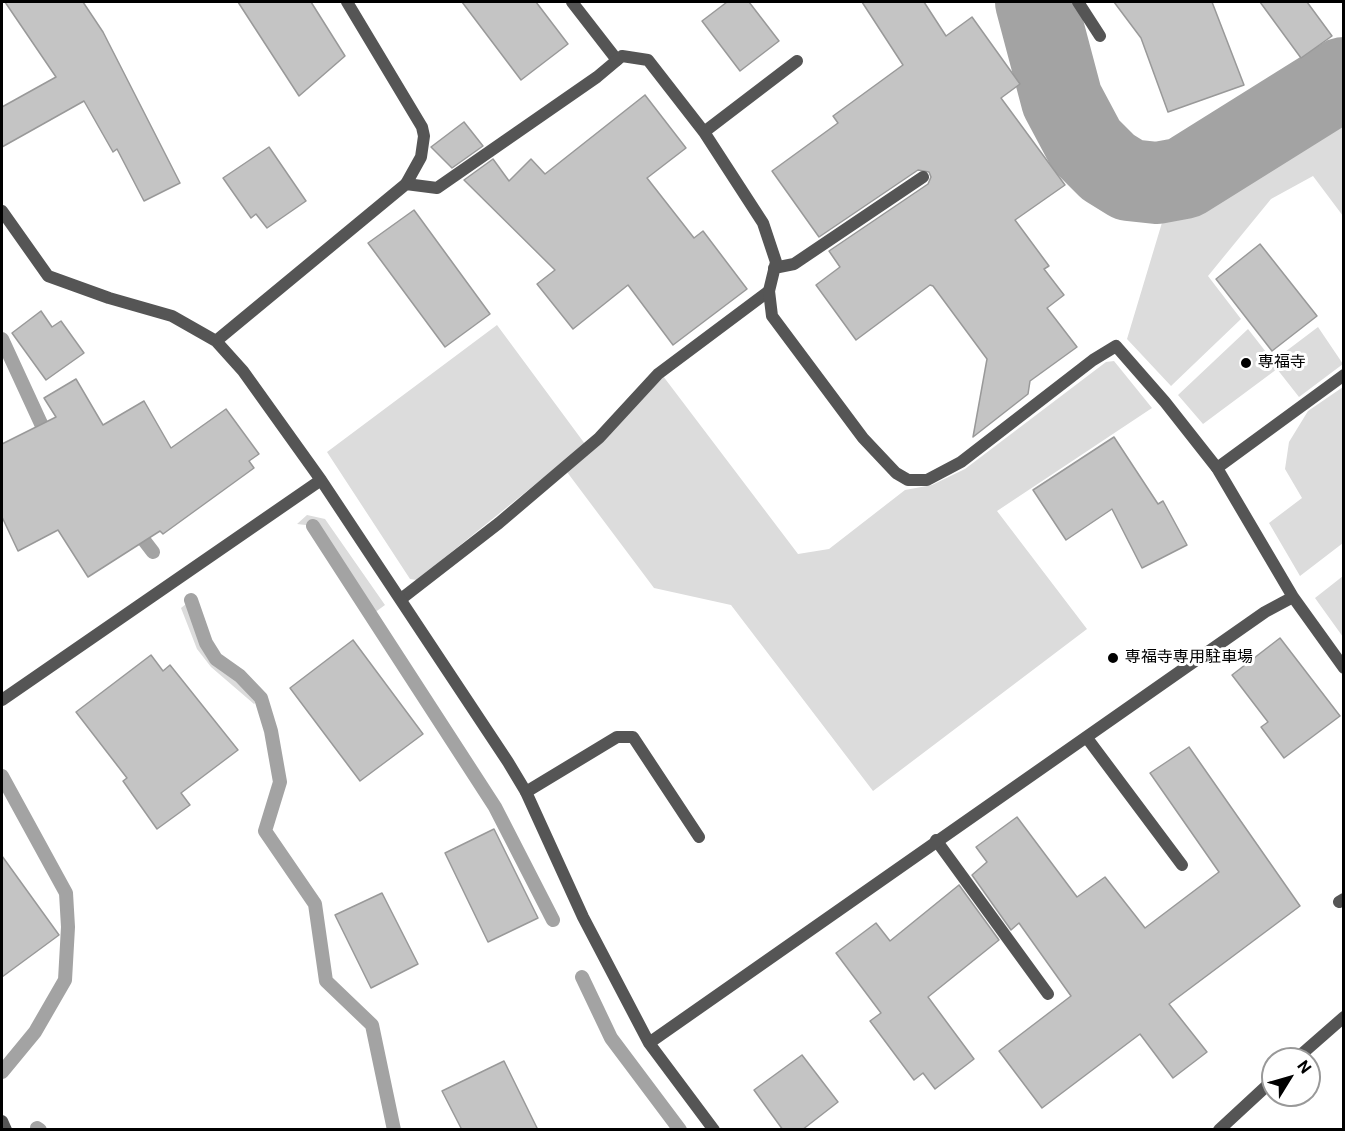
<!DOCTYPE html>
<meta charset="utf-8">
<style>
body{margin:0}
#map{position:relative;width:1345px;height:1131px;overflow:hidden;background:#fff;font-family:Roboto,sans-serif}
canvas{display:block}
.frame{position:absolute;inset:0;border:3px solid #000;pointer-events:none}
.north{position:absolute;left:1261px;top:1047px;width:60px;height:60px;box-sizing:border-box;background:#fff;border:2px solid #999;border-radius:50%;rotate:53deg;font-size:16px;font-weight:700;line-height:24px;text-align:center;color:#000}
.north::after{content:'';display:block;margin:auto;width:21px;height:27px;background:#000;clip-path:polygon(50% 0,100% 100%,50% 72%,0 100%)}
</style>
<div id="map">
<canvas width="1345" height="1131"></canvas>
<div class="frame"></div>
<div class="north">N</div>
</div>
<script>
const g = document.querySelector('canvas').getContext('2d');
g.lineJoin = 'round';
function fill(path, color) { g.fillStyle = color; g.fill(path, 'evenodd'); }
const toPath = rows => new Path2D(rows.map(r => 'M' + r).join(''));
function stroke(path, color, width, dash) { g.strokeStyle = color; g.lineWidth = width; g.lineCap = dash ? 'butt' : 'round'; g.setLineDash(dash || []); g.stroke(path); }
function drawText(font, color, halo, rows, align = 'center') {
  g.font = font + ' Roboto,"Noto Sans JP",sans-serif'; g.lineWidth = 6; g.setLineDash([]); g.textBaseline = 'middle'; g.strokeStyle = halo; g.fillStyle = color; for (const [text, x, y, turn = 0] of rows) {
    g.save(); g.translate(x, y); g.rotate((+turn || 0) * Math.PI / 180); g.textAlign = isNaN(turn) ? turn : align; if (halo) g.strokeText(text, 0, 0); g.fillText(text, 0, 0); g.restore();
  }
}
const green = toPath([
 [1343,105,1343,216,1313,176,1271,199,1208,276,1241,319,1171,386,1127,339,1167,206,1208,190],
 [497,325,585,444,417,580,410,579,327,452],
 [1318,327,1343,364,1299,397,1277,369,1203,424,1178,395,1248,329,1273,361],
 [1114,361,1152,408,997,511,1087,629,873,791,731,605,654,588,567,472,603,442,663,376,798,554,829,549,905,490,932,485,965,469,1106,362],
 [1343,387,1343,543,1300,576,1269,523,1302,498,1285,469,1289,442,1308,411],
 [307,515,325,519,385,605,370,616,314,526,297,524],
 [1343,576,1343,637,1315,598],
 [191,600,206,643,216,659,240,676,261,698,254,704,211,667,197,649,181,608]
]);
const stream = toPath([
 [2,339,49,441],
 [313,526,495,807,553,920],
 [131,532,143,539,153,552],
 [191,600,206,643,216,659,240,676,261,698,271,731,280,782,265,831,315,904,326,981,372,1025,394,1130],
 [2,776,66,893,68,927,65,980,35,1032,2,1072],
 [582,977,611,1038,680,1130],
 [37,1128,40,1130]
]);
const river = toPath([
 [1036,2,1062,100,1086,145,1108,167,1129,180,1157,183,1184,178,1344,78]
]);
const building = toPath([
 [5,2,83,2,103,32,180,183,144,201,117,149,113,152,84,101,2,147,2,107,56,77,5,2],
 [238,2,311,2,345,56,299,96,238,2],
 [462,2,536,2,568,44,521,80,462,2],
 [727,2,749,2,779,41,740,71,702,21,727,2],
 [862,2,924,2,946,36,972,17,1020,84,1001,98,1065,185,1015,220,1049,266,1044,269,1064,295,1047,308,1077,347,1030,381,1028,394,973,437,987,359,933,286,930,285,856,340,816,285,840,267,829,251,928,184,931,177,929,172,918,170,819,237,772,171,838,123,833,116,903,65,862,2],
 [1114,2,1212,2,1244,85,1168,112,1141,38,1114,2],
 [1260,2,1307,2,1332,36,1301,58,1260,2],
 [645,95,686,148,647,178,694,238,703,231,747,289,673,345,628,285,573,329,537,284,555,270,464,180,493,159,509,181,531,159,545,174,645,95],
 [464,122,483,146,452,168,431,147,464,122],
 [269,147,306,201,267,228,256,214,251,218,223,178,269,147],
 [414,210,490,314,445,347,368,243,414,210],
 [1260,244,1317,316,1272,351,1216,279,1260,244],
 [41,311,52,327,61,321,84,353,46,380,12,333,41,311],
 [76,379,103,425,144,401,171,448,226,409,259,454,249,461,254,468,163,534,160,531,88,577,58,530,18,551,2,517,2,444,56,417,44,398,76,379],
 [1114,437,1158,504,1163,501,1187,545,1142,568,1112,509,1066,540,1033,490,1114,437],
 [1280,638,1340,716,1284,758,1261,727,1268,722,1232,675,1280,638],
 [353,640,423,734,360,781,290,688,353,640],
 [151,655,163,671,170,665,238,750,181,793,190,805,157,829,123,781,127,778,76,712,151,655],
 [1189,747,1300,906,1169,1004,1207,1052,1173,1078,1140,1034,1042,1108,999,1051,1071,996,1019,923,1011,930,972,875,987,862,976,847,1017,817,1077,897,1105,877,1145,928,1219,872,1150,773,1189,747],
 [494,829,538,918,488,942,445,853,494,829],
 [2,856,59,935,2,977,2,856],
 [959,885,999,940,928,997,974,1059,935,1089,923,1073,914,1080,870,1021,881,1013,836,953,876,923,890,941,959,885],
 [382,893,418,964,371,988,335,915,382,893],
 [802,1055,838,1102,802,1130,783,1130,754,1090,802,1055],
 [504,1061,538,1130,462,1130,442,1091,504,1061]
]);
const lane = toPath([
 [347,2,422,127,424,136,421,157,406,184],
 [572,2,617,60],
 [1078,2,1100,36],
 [1217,468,1344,375],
 [401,599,499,523,599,438,658,374,769,291],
 [1087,738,1182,865],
 [526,792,617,737,633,737,699,837],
 [936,840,1048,994],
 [1339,902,1344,899]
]);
const street = toPath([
 [704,132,797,61],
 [2,211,48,276,109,298,172,316,216,341,243,371,321,480,508,762,526,792,583,917,649,1043,714,1130],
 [774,268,794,264,923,177],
 [216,341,406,184,437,188,597,77,622,56,648,60,704,132,763,223,776,262,769,291,772,316,863,438,896,473,908,480,927,480,961,462,1093,360,1116,346,1165,402,1217,468,1293,597],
 [2,700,321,480],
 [649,1043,1265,612,1293,597,1344,668],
 [1296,1059,1344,1017],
 [2,1121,6,1130],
 [1219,1130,1273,1080]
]);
const markers = [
 [1246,363,6,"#000"],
 [1113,658,6,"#000"]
];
const poiNames = [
 ["専福寺",1258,363],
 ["専福寺専用駐車場",1125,658]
];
fill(green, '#dcdcdc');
stroke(stream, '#a3a3a3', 14);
stroke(river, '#a3a3a3', 82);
fill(building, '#c4c4c4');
stroke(building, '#999', 1.5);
stroke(lane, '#555', 12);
stroke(street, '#555', 12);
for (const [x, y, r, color] of markers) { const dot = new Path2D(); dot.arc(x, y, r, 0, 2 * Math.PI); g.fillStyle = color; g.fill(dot); stroke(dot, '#fff', 2); }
drawText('16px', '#000', '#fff', poiNames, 'left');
</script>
